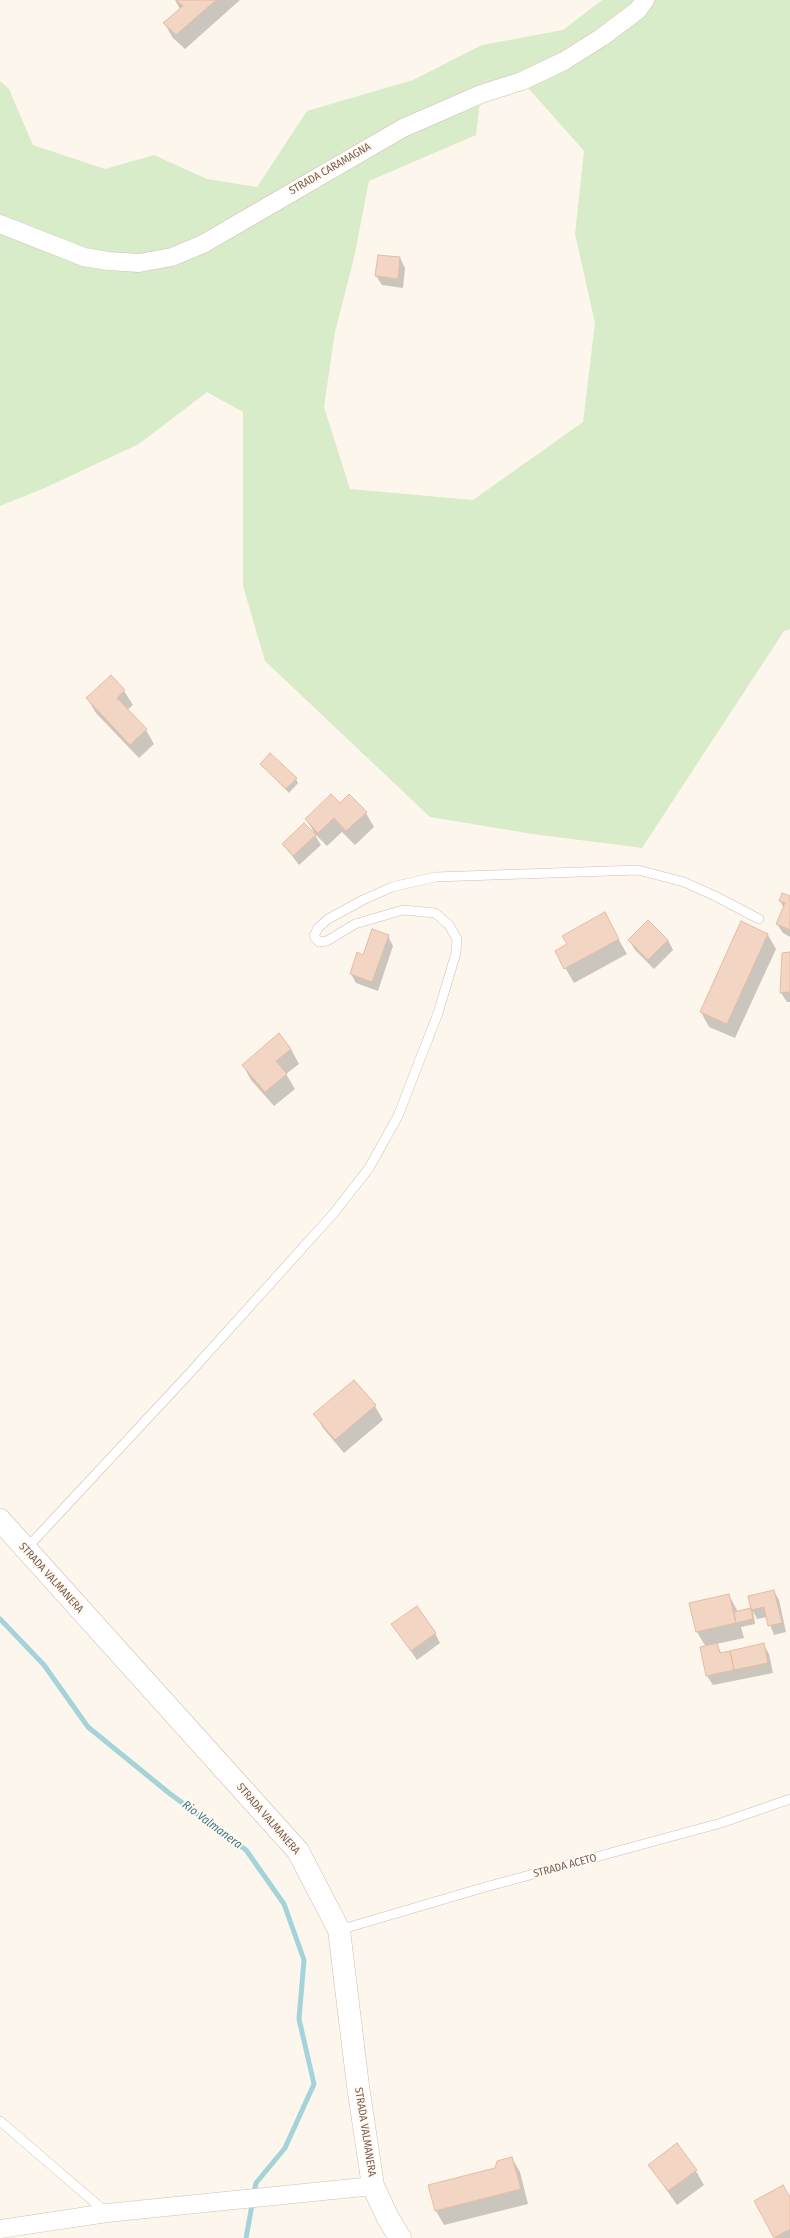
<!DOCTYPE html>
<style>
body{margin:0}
canvas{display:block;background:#fdf6ec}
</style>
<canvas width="790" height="2238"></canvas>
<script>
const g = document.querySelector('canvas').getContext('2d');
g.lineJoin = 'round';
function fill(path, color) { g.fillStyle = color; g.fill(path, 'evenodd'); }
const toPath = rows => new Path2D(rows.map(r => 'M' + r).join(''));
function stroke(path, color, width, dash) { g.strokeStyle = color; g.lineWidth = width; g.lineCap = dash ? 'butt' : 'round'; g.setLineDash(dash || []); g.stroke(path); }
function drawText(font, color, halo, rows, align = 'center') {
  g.font = font + ' "Fira Sans Condensed",sans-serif'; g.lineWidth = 3.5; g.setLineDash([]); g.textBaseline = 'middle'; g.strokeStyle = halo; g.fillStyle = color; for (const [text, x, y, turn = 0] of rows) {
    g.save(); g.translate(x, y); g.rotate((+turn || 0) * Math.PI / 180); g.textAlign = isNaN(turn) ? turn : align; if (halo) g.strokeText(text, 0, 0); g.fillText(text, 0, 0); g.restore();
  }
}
const green = toPath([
 [602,0,790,0,790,629,784,631,642,848,533,834,430,817,265,661,243,586,243,412,207,392,139,444,47,487,0,506,0,81,9,89,33,145,105,169,154,155,207,179,257,187,307,111,413,80,482,45,563,30],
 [522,81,584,151,575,234,595,323,583,422,473,500,350,489,324,407,335,332,354,258,369,181,476,135,481,94]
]);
const shadow = toPath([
 [175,0,240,0,185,49,173,38,164,23,180,9],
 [400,258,405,268,403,288,382,285,376,276],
 [111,676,124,691,133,705,127,710,146,730,154,744,139,758,96,713,87,698],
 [261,764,296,779,298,783,289,793],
 [340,804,366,813,374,827,355,845,342,832,327,846,315,834,306,819],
 [315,835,321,845,299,865,283,844],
 [790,897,790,937,783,933,777,924,784,908,780,901],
 [604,914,627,954,574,983,556,952,569,945],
 [742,923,768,935,776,949,735,1038,709,1027,701,1012],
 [388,936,393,946,378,991,356,983,351,974],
 [629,940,668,940,673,950,654,969,635,950],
 [790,953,790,1002,787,1002,781,993],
 [291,1049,299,1064,286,1074,295,1089,274,1106,251,1080,243,1065],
 [375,1406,383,1420,344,1453,323,1428,315,1414],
 [774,1591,779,1600,786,1632,774,1635,767,1617,757,1619,753,1611,755,1624,741,1627,744,1638,716,1644,722,1654,763,1644,769,1654,773,1673,713,1685,707,1676,701,1648,706,1647,697,1632,690,1604,729,1595,738,1612,752,1609],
 [393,1625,435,1633,440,1643,417,1660],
 [512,2158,520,2172,528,2204,444,2225,436,2211,429,2186,495,2169],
 [649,2165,696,2171,704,2185,677,2205],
 [790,2199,790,2238,776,2238,755,2201]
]);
const stream = toPath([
 [0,1619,44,1665,88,1727,169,1793,246,1850,284,1904,304,1960,299,2019,314,2084,285,2148,256,2183,246,2238]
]);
const building = toPath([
 [176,0,216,0,176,35,163,23,183,6,176,0],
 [378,255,400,257,398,279,375,276,378,255],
 [111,675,125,690,117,698,147,729,130,745,86,698,111,675],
 [270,753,297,778,286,789,260,764,270,753],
 [331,794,340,803,349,794,367,812,346,831,334,818,318,833,305,819,331,794],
 [304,823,316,835,293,856,282,844,304,823],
 [782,893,790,896,790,930,776,924,785,903,779,901,782,893],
 [605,912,619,939,564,969,555,951,567,944,562,936,605,912],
 [648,920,668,940,648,960,628,940,648,920],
 [741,921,768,934,727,1024,700,1012,741,921],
 [372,929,389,935,372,982,350,974,357,952,363,955,372,929],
 [790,952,790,992,780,993,782,953,790,952],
 [279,1033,291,1049,276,1061,287,1074,265,1092,242,1065,279,1033],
 [354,1380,376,1405,335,1440,313,1414,354,1380],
 [774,1590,782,1623,768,1626,764,1607,751,1610,748,1596,774,1590],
 [729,1594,736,1623,696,1632,689,1603,729,1594],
 [417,1606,436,1633,411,1651,391,1624,417,1606],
 [751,1608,753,1619,736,1623,734,1612,751,1608],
 [717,1643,720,1653,730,1651,734,1670,706,1676,700,1647,717,1643],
 [764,1643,768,1663,734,1670,730,1651,764,1643],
 [677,2143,697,2170,668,2191,648,2165,677,2143],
 [512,2157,521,2189,435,2211,428,2185,495,2168,497,2161,512,2157],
 [783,2185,790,2197,790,2229,774,2238,754,2201,783,2185]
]);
const service = toPath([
 [25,1550,187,1376,334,1213,369,1168,398,1116,438,1013,456,953,457,939,449,925,435,913,403,910,355,924,327,941,319,942,314,936,318,928,328,919,363,900,392,887,435,877,638,870,684,882,717,897,759,919],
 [339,1930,482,1888,721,1823,790,1799],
 [0,2121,107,2213]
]);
const minor = toPath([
 [0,224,84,257,108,261,139,263,172,257,203,244,403,128,481,94,522,81,564,61,602,37,638,10,645,0],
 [0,2229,107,2213,373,2186]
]);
const tertiary = toPath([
 [0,1520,298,1851,339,1930,358,2086,373,2186,388,2218,400,2238]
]);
const streetNames = [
 ["STRADA CARAMAGNA",330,169,-30],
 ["STRADA VALMANERA",51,1578,48],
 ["STRADA VALMANERA",268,1819,49],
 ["STRADA ACETO",565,1866,-15],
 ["STRADA VALMANERA",365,2132,81]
];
const waterNames = [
 ["Rio Valmanera",212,1825,37]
];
fill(green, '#d8ecc9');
fill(shadow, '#0003');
stroke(stream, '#a5d3da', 5);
fill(building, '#f3d5c3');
stroke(building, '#e6bba3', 1);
stroke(service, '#d1beb0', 10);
stroke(minor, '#d1beb0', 19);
stroke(tertiary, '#d1beb0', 23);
stroke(service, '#fff', 9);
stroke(minor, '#fff', 18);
stroke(tertiary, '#fff', 22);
drawText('11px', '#7a5c4d', '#fffaf3', streetNames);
drawText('italic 12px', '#437c86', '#fffaf3', waterNames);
</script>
